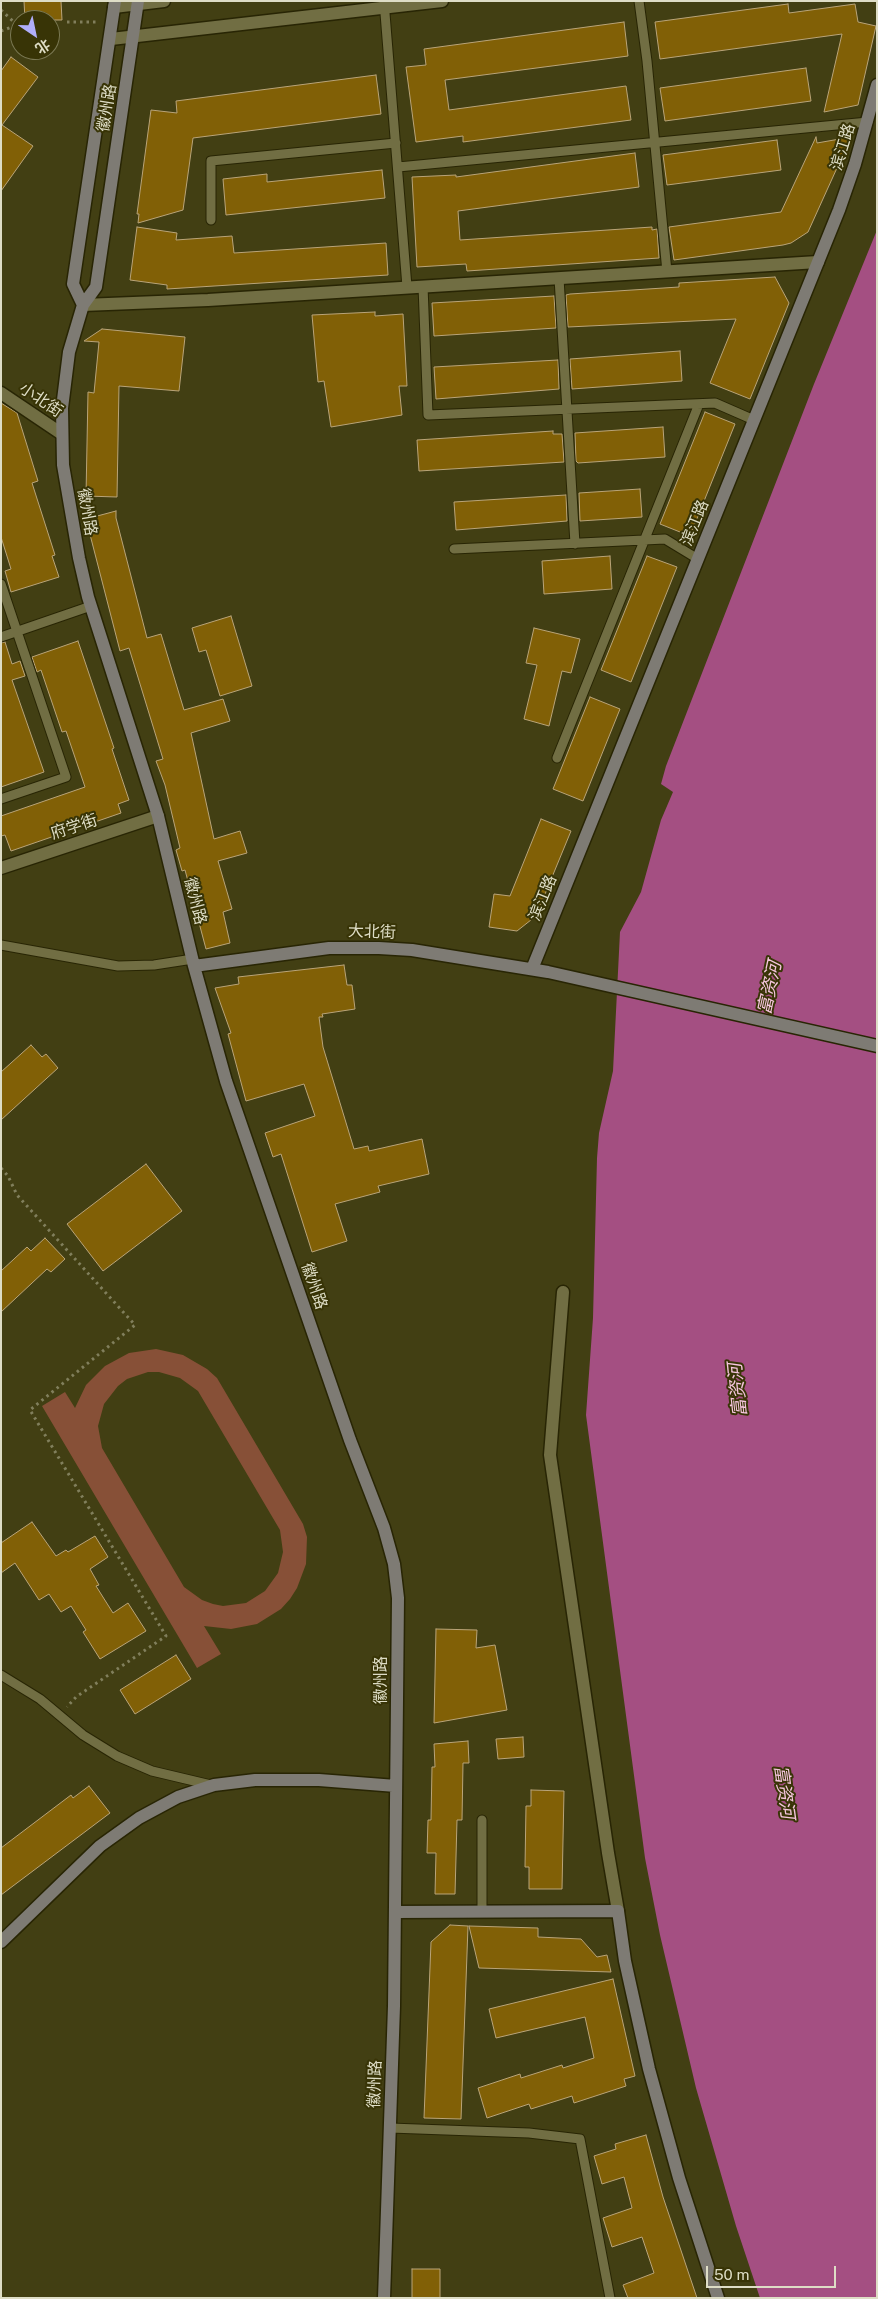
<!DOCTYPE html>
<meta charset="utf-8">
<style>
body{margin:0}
#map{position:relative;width:878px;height:2299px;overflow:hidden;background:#423f13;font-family:"Public Sans","Noto Sans SC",sans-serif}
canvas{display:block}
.frame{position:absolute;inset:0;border:2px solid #deddc6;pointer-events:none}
.north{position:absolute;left:10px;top:10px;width:50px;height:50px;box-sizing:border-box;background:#383406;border:1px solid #7a7853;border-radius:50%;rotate:146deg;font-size:14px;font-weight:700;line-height:20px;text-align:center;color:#deddc6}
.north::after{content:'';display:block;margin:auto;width:18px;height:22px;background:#b0aefa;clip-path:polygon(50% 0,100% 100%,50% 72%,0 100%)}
.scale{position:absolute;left:706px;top:2266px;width:130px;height:22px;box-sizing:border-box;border:2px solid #deddc6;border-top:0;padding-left:6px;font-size:15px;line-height:18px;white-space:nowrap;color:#deddc6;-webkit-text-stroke:4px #383406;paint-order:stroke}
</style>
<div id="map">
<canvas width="878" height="2299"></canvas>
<div class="frame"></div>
<div class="north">北</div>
<div class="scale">50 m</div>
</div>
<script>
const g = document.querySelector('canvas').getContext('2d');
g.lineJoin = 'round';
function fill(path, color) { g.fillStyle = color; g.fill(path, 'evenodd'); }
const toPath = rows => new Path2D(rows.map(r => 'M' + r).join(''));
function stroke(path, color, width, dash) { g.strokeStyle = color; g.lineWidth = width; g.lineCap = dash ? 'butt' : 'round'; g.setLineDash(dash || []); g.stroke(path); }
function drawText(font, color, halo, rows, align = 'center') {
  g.font = font + ' "Public Sans","Noto Sans SC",sans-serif'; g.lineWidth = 4; g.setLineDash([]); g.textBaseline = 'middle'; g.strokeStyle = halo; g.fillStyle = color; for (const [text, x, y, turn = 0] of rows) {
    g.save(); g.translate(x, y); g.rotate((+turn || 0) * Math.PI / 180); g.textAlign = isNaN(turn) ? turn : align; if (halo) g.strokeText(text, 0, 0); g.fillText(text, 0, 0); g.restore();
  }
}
const green = toPath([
 [156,1349,183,1355,207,1369,217,1378,303,1524,307,1537,306,1564,297,1588,290,1599,281,1609,257,1624,231,1629,204,1626,221,1654,197,1668,42,1406,65,1392,75,1408,86,1385,105,1366,129,1353],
 [148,1372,159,1372,180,1378,198,1391,280,1530,283,1552,278,1573,265,1591,246,1603,223,1606,213,1604,202,1600,184,1587,102,1448,98,1426,104,1404,118,1386,127,1379]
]);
const water = toPath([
 [877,230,877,2298,760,2298,736,2226,696,2088,660,1935,645,1858,586,1415,593,1318,597,1158,599,1133,613,1071,620,932,641,892,661,820,673,792,661,784,666,766,814,384]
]);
const building = toPath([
 [24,1,61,1,62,20,25,20,24,1],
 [788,4,789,13,855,4,858,22,876,26,858,105,824,112,842,34,660,59,655,22,788,4],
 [624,22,628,56,445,80,449,110,626,86,631,120,463,142,463,136,416,142,406,67,426,65,424,49,624,22],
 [11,57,38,77,2,125,33,146,1,191,1,71,11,57],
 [806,68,811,101,665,121,660,88,806,68],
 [376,75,381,114,193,138,183,210,138,223,139,214,137,214,151,110,177,113,176,101,376,75],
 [816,137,817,143,851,137,808,232,791,243,783,245,674,260,669,227,781,212,816,137],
 [777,140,781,170,667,185,663,155,777,140],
 [635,153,639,187,458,211,460,240,652,227,652,230,657,229,659,258,467,271,466,264,417,267,412,177,456,175,456,177,635,153],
 [382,170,385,198,226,215,223,179,267,174,267,182,382,170],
 [137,227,177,233,176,240,232,236,234,253,386,243,388,275,167,289,167,285,130,280,137,227],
 [775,277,789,303,750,399,710,383,736,319,568,327,566,295,570,294,679,287,679,283,775,277],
 [554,296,556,328,434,336,432,303,554,296],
 [375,312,375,316,403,314,407,386,399,386,402,415,331,427,324,381,318,382,312,315,375,312],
 [102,329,185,337,179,391,119,386,117,497,86,496,88,392,94,393,99,342,84,341,102,329],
 [680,351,682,381,572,389,570,359,680,351],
 [558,360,559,389,436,399,434,367,558,360],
 [1,403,17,413,38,481,32,483,55,555,52,556,59,577,11,592,5,571,11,569,1,537,1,403],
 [705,412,735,424,690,536,660,524,705,412],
 [663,427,665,457,578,463,576,461,575,433,663,427],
 [553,431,553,434,562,434,564,462,419,471,417,440,553,431],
 [640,489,642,517,580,521,579,493,640,489],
 [566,495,567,521,456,530,454,502,566,495],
 [116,511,116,518,147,638,161,634,184,710,223,699,230,721,191,733,214,839,240,831,247,853,218,861,232,909,223,912,230,943,206,949,185,870,182,871,176,850,180,848,165,785,156,761,163,759,129,648,120,651,86,519,116,511],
 [610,556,612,589,544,594,542,561,610,556],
 [647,556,677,567,631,682,601,670,647,556],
 [231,616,252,686,220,696,206,650,199,652,192,628,231,616],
 [534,628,580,639,571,673,562,671,549,726,524,719,537,665,526,663,534,628],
 [78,641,114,748,112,749,129,800,118,804,121,813,11,851,5,835,1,836,1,816,85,787,66,731,62,732,41,670,37,672,32,657,78,641],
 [5,642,12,664,20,661,25,676,12,680,44,772,1,787,1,643,5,642],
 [590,697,620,709,583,801,553,789,590,697],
 [541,819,571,831,536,916,517,931,489,927,494,894,510,896,541,819],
 [344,965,347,985,352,985,355,1009,322,1014,323,1017,319,1017,323,1047,354,1149,368,1146,369,1151,422,1139,429,1174,378,1186,380,1192,335,1204,347,1241,312,1252,281,1154,273,1157,265,1133,315,1116,304,1084,246,1101,228,1034,231,1033,215,988,239,984,238,977,344,965],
 [31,1045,42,1057,46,1054,58,1068,1,1120,1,1072,31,1045],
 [146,1164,182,1211,103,1271,67,1224,146,1164],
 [45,1238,65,1259,51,1272,47,1269,1,1312,1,1271,27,1247,31,1251,45,1238],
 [32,1522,56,1556,66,1550,68,1552,95,1536,108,1557,90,1569,99,1585,96,1586,113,1613,128,1603,146,1631,100,1659,83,1632,86,1630,71,1606,61,1612,49,1594,39,1600,15,1563,1,1573,1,1543,32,1522],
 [436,1629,477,1630,476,1648,495,1645,507,1710,434,1723,436,1629],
 [176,1655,191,1679,135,1714,120,1690,176,1655],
 [523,1737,524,1757,498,1759,496,1739,523,1737],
 [468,1741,469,1763,463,1763,462,1820,457,1820,455,1894,435,1894,436,1853,427,1853,428,1820,431,1820,432,1767,435,1767,434,1744,468,1741],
 [89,1786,110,1813,1,1895,1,1848,71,1795,73,1798,89,1786],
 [531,1790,564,1791,562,1889,529,1889,529,1867,525,1867,526,1806,531,1806,531,1790],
 [450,1925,468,1926,461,2119,424,2118,431,1942,450,1925],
 [469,1926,538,1928,538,1937,581,1939,597,1957,607,1955,611,1972,479,1968,469,1926],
 [613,1979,635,2076,624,2079,626,2086,574,2103,572,2096,531,2109,529,2104,487,2118,478,2088,520,2074,521,2078,562,2065,563,2068,594,2058,585,2017,496,2038,489,2009,613,1979],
 [646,2135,663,2197,697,2298,628,2298,623,2285,654,2273,642,2237,612,2247,603,2218,632,2208,624,2177,602,2184,594,2156,616,2149,615,2144,646,2135],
 [412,2269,440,2269,440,2298,412,2298,412,2269]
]);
const path = toPath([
 [1,10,16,24],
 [67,22,97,22],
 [1,31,20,24],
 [1,1168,8,1176,17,1195,135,1325,30,1410,166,1636,76,1697,67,1707]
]);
const lane = toPath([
 [384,1,407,287],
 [639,1,647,61,667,272],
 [398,167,868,122],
 [211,220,211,161,396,143],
 [559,278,575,544],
 [423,286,428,415,715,403,754,420],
 [454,549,665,539,698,559],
 [1,584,66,777,1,799],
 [1,637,91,606],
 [557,758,699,404],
 [1,945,118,966,154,965,193,959],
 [1,1675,40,1699,83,1735,117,1756,152,1771,211,1785],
 [482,1912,482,1820],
 [390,2128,529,2133,580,2139,610,2298]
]);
const street = toPath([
 [114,7,164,1],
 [111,39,442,1],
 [83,305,208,300,818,262],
 [1,393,62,434],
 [1,868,158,816],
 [563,1292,550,1455,608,1853,618,1911]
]);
const secondary = toPath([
 [138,1,96,287,83,305,69,352,62,408,63,465,79,558,88,597,158,816,194,966,226,1081,350,1440,384,1528,394,1564,398,1598,394,2006,384,2298],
 [83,305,73,284,115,1],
 [194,966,329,948,379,948,412,950,548,972,877,1046],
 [532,969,839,210,855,164,877,85],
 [395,1912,618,1911,625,1961,649,2069,679,2178,718,2298],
 [1,1942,100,1846,139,1818,178,1797,214,1785,255,1780,319,1780,396,1786]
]);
const streetNames = [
 ["徽州路",107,108,-81],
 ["滨江路",843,147,-73],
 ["小北街",41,400,34],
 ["徽州路",87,512,80],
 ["滨江路",695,523,-68],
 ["府学街",74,827,-18],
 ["滨江路",543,898,-68],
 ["徽州路",195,901,76],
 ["大北街",372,932,2],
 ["徽州路",314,1286,71],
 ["徽州路",381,1680,-90],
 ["徽州路",375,2084,-88]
];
const waterNames = [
 ["富资河",770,988,-78],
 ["富资河",738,1390,-96],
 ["富资河",784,1792,82]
];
fill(green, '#875037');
fill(water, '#a44f82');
fill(building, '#816006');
stroke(building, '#b9a479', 1);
stroke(lane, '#282504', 11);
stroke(street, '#282504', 15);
stroke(secondary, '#282504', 15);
stroke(path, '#817f5c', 3, [2.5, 4]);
stroke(lane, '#716e43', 9);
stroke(street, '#716e43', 12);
stroke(secondary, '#7e7b74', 12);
drawText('16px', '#deddc6', '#383406', streetNames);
drawText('italic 18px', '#f6c6df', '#383406', waterNames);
</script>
